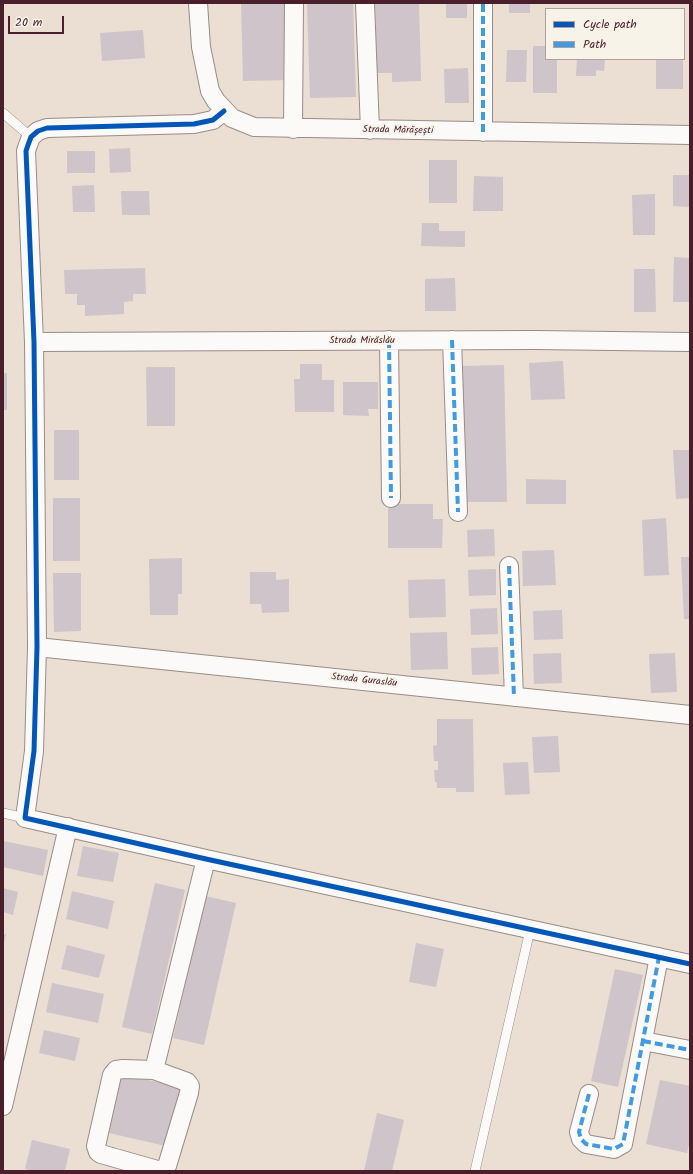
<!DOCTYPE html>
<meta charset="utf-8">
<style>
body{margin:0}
#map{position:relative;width:693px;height:1174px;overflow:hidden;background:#eadfd2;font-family:Kalam,sans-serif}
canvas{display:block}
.frame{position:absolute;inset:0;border:4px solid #4a1f2b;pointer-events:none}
.legend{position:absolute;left:545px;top:8px;width:140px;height:52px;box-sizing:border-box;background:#f7f3e8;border:1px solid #b29e9c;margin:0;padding:5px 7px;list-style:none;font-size:12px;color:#4a1f2b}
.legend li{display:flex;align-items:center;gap:8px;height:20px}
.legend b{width:20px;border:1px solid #b29e9c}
.scale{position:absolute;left:8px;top:16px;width:56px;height:18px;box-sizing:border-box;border:2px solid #4a1f2b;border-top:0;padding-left:5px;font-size:12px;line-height:14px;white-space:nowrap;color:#4a1f2b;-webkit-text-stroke:3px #f7f3e8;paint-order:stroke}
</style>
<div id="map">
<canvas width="693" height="1174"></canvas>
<div class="frame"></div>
<ul class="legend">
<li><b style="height:5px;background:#0057b8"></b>Cycle path</li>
<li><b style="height:5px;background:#409be1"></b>Path</li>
</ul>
<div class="scale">20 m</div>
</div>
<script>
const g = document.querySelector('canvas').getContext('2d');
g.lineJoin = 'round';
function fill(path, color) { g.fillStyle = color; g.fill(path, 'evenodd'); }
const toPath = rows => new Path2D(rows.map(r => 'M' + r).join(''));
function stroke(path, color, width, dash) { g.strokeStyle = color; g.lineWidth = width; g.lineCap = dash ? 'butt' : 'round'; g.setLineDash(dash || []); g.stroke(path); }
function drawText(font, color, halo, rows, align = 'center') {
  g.font = font + ' Kalam,sans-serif'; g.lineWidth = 4; g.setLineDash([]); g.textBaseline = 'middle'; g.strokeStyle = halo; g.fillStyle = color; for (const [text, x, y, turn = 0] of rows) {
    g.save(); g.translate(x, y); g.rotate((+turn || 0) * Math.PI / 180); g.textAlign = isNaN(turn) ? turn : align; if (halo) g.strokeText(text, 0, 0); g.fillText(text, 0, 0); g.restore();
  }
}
const building = toPath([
 [241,3,286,3,288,80,243,81],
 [307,3,353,3,356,97,310,98],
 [375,3,419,3,421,81,392,82,392,73,377,73],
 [446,3,467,3,467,18,446,18],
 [509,3,530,3,530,13,509,13],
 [143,30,145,58,102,61,100,33],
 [533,46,546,46,546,59,557,59,557,93,533,93],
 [507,50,527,50,526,82,506,82],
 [577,59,605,59,604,71,596,70,596,76,576,76],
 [656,59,683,59,683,89,656,89],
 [468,68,469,103,445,103,444,69],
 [130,148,131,172,110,173,109,149],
 [67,151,95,151,95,173,67,173],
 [429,160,457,160,457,203,429,203],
 [673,175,690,175,690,207,673,206],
 [474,176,503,177,503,211,473,211],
 [94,185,95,212,73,212,72,186],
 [121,191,149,191,150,215,122,215],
 [655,194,655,235,633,235,632,195],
 [422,223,439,223,439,231,465,231,465,247,421,246],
 [674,257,690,258,690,302,673,302],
 [145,268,146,294,133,294,133,301,124,302,124,314,85,316,85,305,77,305,77,294,65,294,64,270],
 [634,269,655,269,656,312,634,312],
 [455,278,456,311,425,311,425,279],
 [563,361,565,399,531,400,529,363],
 [300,364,322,364,322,380,334,380,334,412,295,412,294,379,300,379],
 [504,365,507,502,464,502,460,366],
 [146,367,175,367,175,426,147,426],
 [3,373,7,373,7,410,3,410],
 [343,382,378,382,378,409,368,409,369,416,343,415],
 [54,430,79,430,79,480,54,480],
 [673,450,690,450,690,498,676,499],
 [526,479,566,480,566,504,526,504],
 [53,498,80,498,80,561,53,561],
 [388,504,433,504,433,519,443,519,442,548,388,548],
 [666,518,669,575,644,576,642,520],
 [494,529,495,556,468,557,467,530],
 [554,550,556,585,523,586,522,551],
 [681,557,690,557,690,619,684,619],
 [182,558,182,594,178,594,178,615,150,615,149,559],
 [496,569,496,595,469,596,468,570],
 [250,572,276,572,276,580,289,579,289,612,262,613,261,604,250,604],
 [53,573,81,573,81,631,54,632],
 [445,579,446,617,409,618,408,580],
 [497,608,498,634,471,635,470,609],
 [562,610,563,639,534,640,533,611],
 [447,632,448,669,411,670,410,633],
 [498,647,499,674,472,675,471,648],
 [561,653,562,683,534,684,533,654],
 [675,653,677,692,651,693,649,654],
 [437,719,473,719,474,792,456,792,456,788,437,788,437,782,435,782,434,770,438,770,438,761,434,761,433,746,437,745],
 [558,736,560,772,534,773,532,737],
 [528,762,530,794,505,795,503,763],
 [3,841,48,850,43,876,3,867],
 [83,846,119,853,113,882,77,876],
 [155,883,185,890,152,1034,122,1027],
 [3,888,18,892,13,915,3,912],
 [72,891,114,901,108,929,66,919],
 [205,896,236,903,204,1045,173,1038],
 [3,934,6,934,4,943,3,943],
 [416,943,444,949,436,987,409,982],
 [67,945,105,955,99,978,61,969],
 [615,969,643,975,618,1087,591,1081],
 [52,983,104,994,98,1023,46,1012],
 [44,1030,80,1038,75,1061,39,1053],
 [122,1074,183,1088,170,1147,109,1133],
 [660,1080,690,1086,690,1140,687,1153,646,1144],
 [377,1113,404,1120,392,1171,364,1171],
 [32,1140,70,1149,65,1171,33,1171,25,1169]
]);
const lane = toPath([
 [3,113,31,137],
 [3,813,25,818],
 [475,1171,530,930]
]);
const street = toPath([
 [198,3,201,47,210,91,216,101,232,118,254,127,690,135],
 [365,3,370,130],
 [224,111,213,120,194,124,47,128,38,131,31,137,28,145,26,151,34,342,37,647,34,751,25,818,206,859,690,964],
 [293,129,294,3],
 [483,132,483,3],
 [389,340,391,498],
 [452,340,458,512],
 [34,342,535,340,690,342],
 [509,566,514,697],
 [37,647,690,715],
 [643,1041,690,1050],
 [154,1070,123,1069,116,1070,112,1075,96,1146,98,1152,101,1154,161,1171,167,1166,189,1093,190,1086,187,1082,154,1070,206,859],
 [589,1094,579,1132,581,1139,586,1144,614,1149,623,1144,659,957],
 [3,1106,68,827]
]);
const quiet = toPath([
 [483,132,483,3],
 [389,340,391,498],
 [452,340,458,512],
 [509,566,514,697],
 [643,1041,690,1050],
 [589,1094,579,1132,581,1139,586,1144,614,1149,623,1144,659,957]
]);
const cycleway = toPath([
 [224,111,213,120,194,124,47,128,38,131,31,137,28,145,26,151,34,342,37,647,34,751,25,818,206,859,690,964]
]);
const streetNames = [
 ["Strada Mărășești",398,131,1],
 ["Strada Mirăslău",362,341],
 ["Strada Guraslău",364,681,6]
];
fill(building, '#cec4c9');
stroke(lane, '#998c88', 10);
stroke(street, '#998c88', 20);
stroke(lane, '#fcfaf8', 9);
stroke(street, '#fcfaf8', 18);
stroke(quiet, '#409be1', 4, [8, 4]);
stroke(cycleway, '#0057b8', 5);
drawText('10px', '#4a1f2b', '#f7f3e8', streetNames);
</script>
